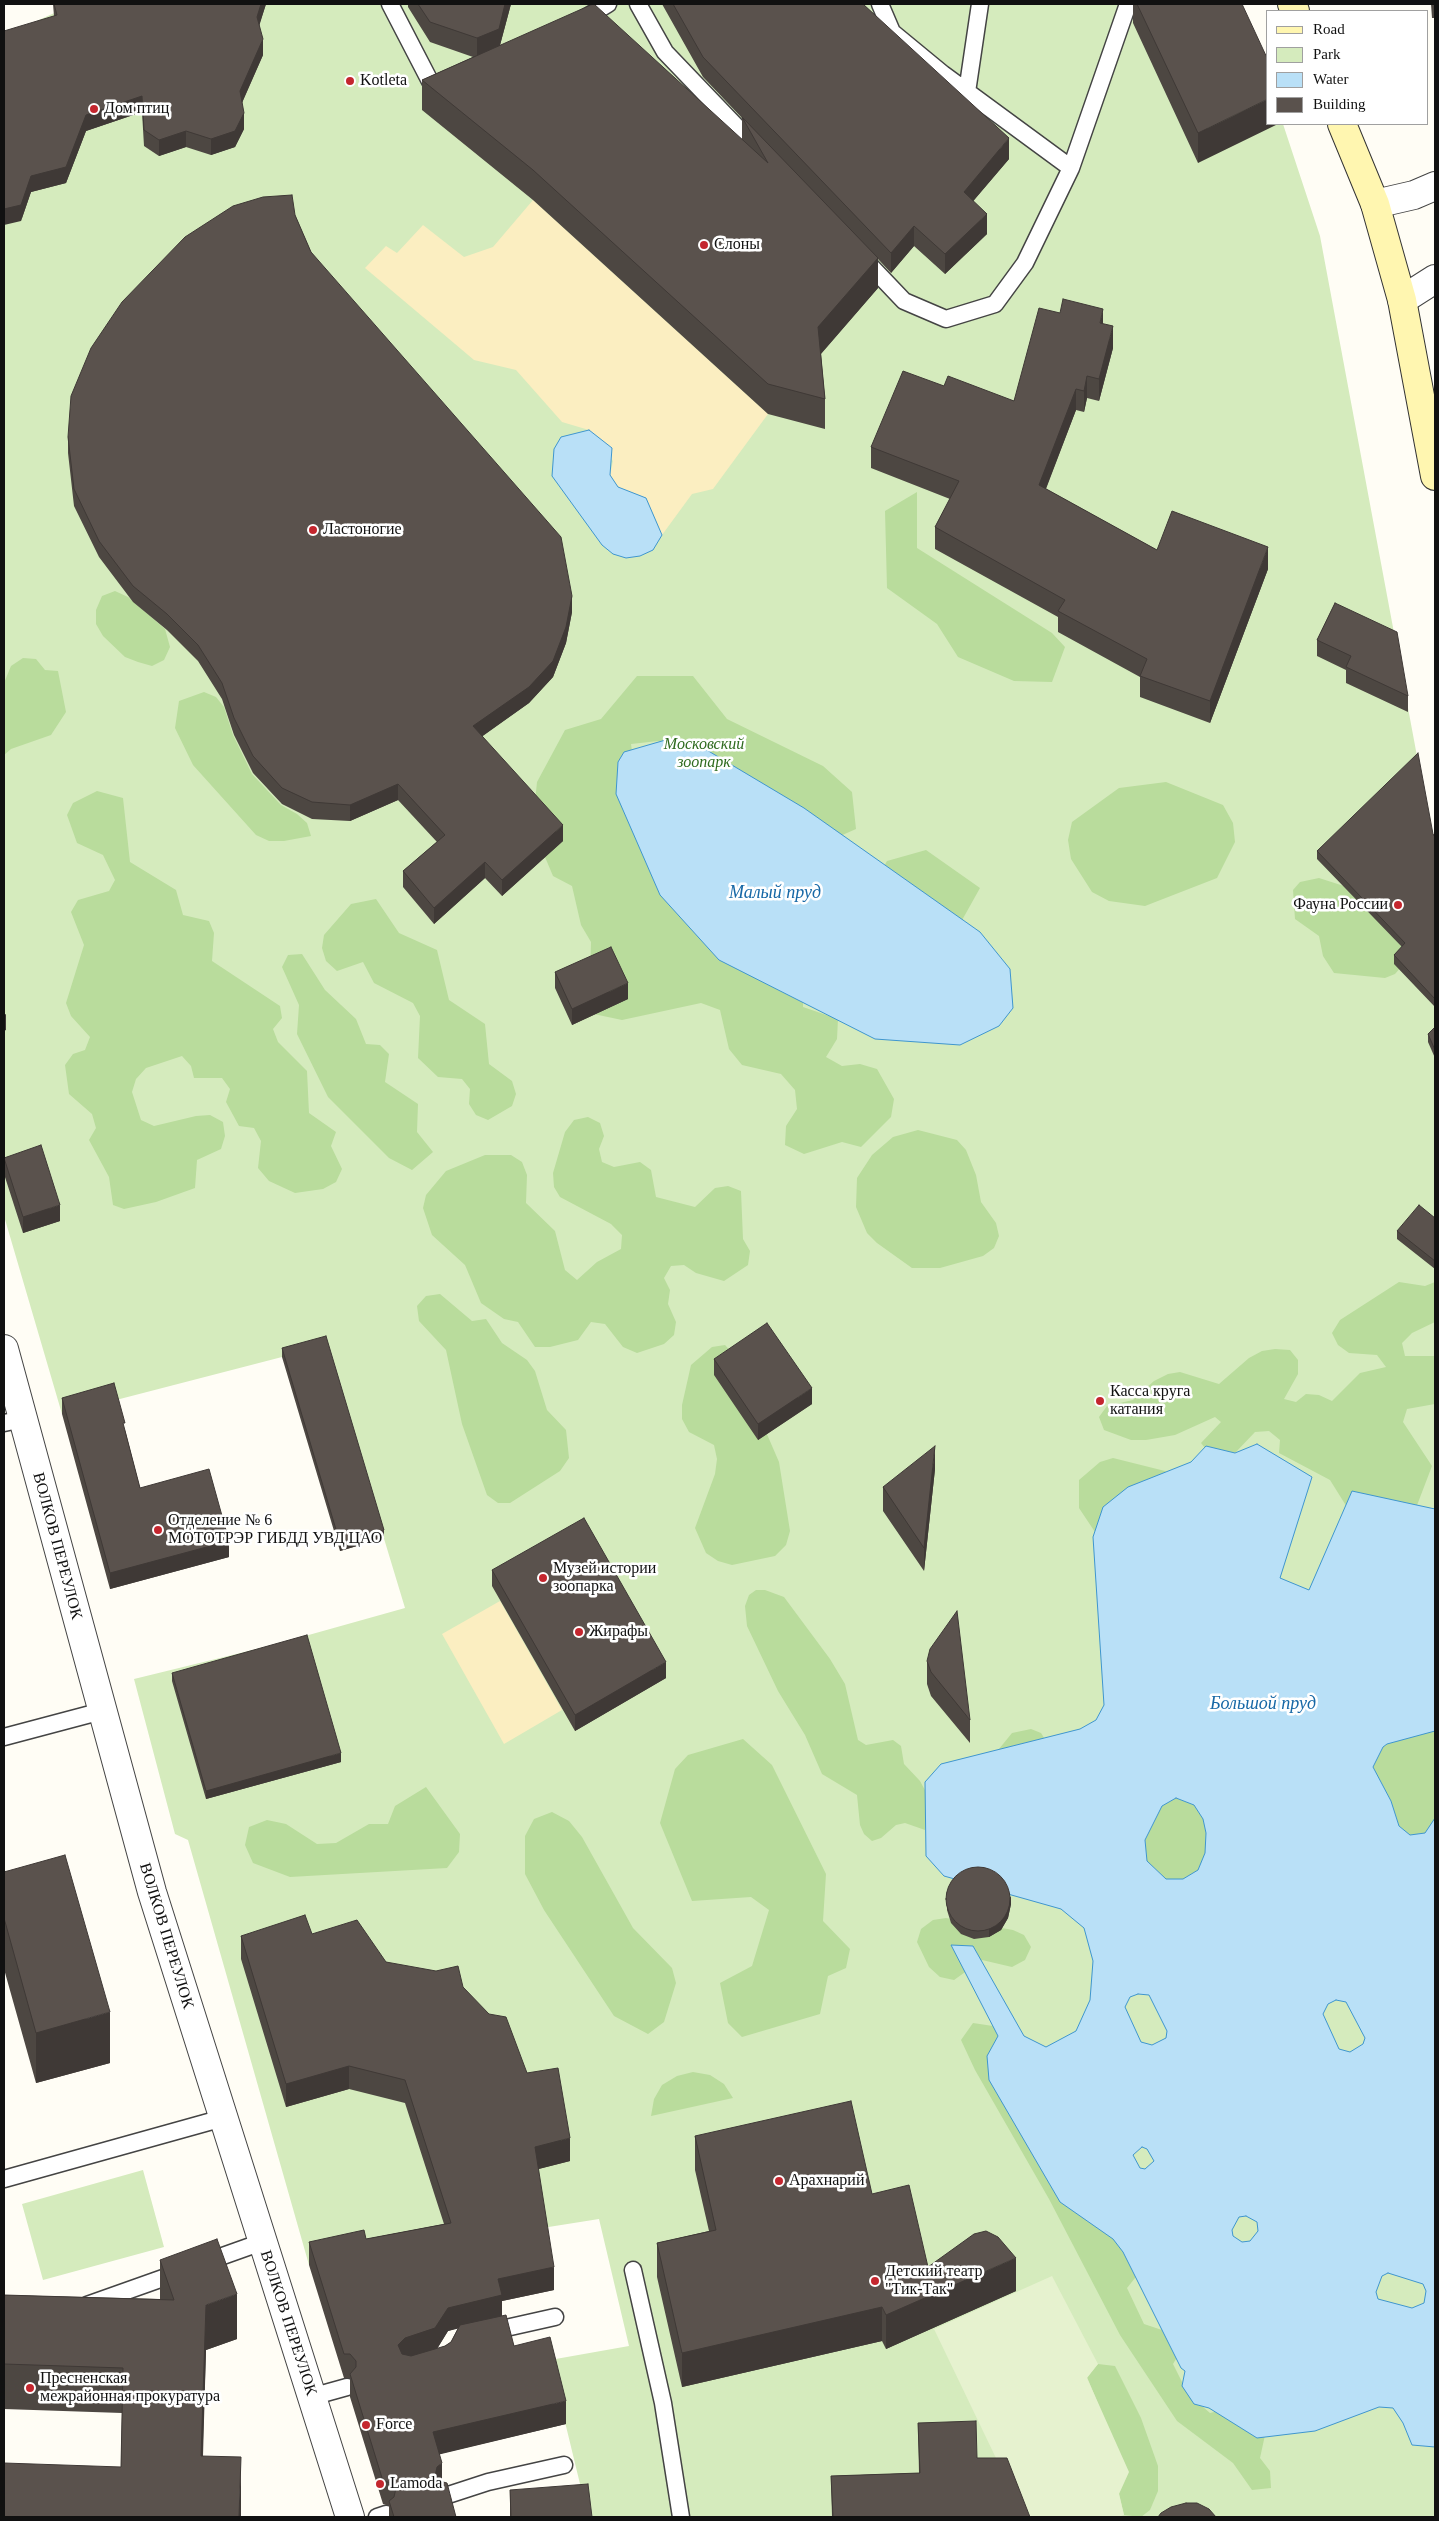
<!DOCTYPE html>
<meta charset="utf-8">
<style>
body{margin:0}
#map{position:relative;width:1439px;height:2521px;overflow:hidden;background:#fffdf5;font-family:Georgia,serif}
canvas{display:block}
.frame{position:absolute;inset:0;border:5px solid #111;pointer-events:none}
.legend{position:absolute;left:1266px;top:10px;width:162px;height:115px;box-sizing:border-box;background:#fff;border:1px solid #a0a0a0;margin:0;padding:6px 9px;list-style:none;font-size:15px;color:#111}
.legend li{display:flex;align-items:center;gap:10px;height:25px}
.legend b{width:25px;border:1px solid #a0a0a0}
</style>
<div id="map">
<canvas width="1439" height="2521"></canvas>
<div class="frame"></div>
<ul class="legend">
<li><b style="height:6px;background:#fff6b0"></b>Road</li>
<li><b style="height:14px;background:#d5ebbd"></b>Park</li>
<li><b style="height:14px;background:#b9e0f7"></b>Water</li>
<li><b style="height:14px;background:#5a524d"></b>Building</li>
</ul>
</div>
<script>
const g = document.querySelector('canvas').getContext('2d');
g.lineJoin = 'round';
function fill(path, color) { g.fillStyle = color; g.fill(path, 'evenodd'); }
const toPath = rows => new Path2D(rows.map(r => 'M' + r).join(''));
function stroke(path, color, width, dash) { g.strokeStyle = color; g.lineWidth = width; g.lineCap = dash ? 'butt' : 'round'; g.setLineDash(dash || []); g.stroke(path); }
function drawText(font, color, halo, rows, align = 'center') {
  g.font = font + ' Georgia,serif'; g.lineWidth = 5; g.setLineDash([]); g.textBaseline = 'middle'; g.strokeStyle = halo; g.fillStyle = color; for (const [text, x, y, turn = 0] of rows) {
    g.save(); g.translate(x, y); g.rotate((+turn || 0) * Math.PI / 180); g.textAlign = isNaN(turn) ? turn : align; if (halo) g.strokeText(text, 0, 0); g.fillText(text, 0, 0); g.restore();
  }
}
const green = toPath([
 [74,4,1232,4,1268,124,1283,124,1320,236,1433,842,1435,845,1435,2517,588,2517,550,2360,629,2346,599,2219,309,2265,188,1840,175,1834,134,1679,273,1645,405,1608,382,1532,282,1357,62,1414,4,1216,4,36],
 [143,2170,164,2247,43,2280,22,2204]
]);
const forest = toPath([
 [917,492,917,548,1052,633,1065,647,1052,682,1014,681,958,657,937,624,887,588,885,511],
 [115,591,128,597,165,629,170,647,164,660,152,666,138,662,125,657,103,636,96,624,96,610,102,596],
 [23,658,36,659,45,670,58,671,66,712,51,735,11,749,4,755,4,683,11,666],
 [637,676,693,676,727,719,823,766,852,792,856,829,822,844,743,788,717,756,658,741,631,744,633,759,803,987,803,1007,838,1019,837,1039,826,1057,842,1066,860,1064,877,1069,894,1099,891,1117,861,1147,842,1142,804,1154,785,1145,786,1126,797,1109,795,1090,781,1074,742,1065,729,1049,720,1010,701,1003,622,1020,589,1013,591,942,581,925,572,886,553,876,545,857,550,837,535,802,537,782,565,730,601,719],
 [204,692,216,697,224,707,233,735,252,774,281,805,297,814,307,823,311,836,284,841,269,841,256,835,193,765,175,728,179,701],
 [1166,782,1223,805,1233,823,1235,842,1217,878,1145,906,1109,901,1092,892,1071,859,1068,840,1072,822,1119,788],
 [97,791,123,798,130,862,176,890,183,915,209,921,214,933,212,961,280,1006,282,1018,273,1029,278,1042,307,1071,309,1113,336,1132,331,1146,342,1169,336,1182,323,1189,295,1193,269,1181,258,1168,261,1141,254,1128,239,1126,226,1102,230,1089,222,1078,194,1078,191,1066,182,1056,146,1068,136,1079,132,1092,141,1120,154,1126,196,1116,210,1115,223,1122,225,1136,221,1149,197,1160,195,1188,156,1202,124,1209,113,1205,109,1177,89,1140,96,1128,92,1114,69,1094,65,1065,73,1054,85,1050,90,1037,71,1016,66,1003,84,945,71,912,78,900,109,891,115,880,103,855,77,843,67,815,73,803],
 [926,850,980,888,961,922,873,886,887,861],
 [1319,878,1375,896,1408,959,1395,974,1385,978,1334,973,1323,956,1319,936,1295,919,1293,890,1300,882],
 [376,899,399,933,437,950,449,1000,485,1024,489,1064,512,1081,516,1094,512,1106,488,1120,476,1115,469,1104,470,1089,462,1079,438,1077,418,1058,420,1016,413,1003,374,983,363,962,337,971,326,961,322,948,324,935,351,904],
 [302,954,325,990,356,1019,366,1044,380,1045,389,1054,385,1082,418,1104,417,1132,433,1152,412,1170,389,1158,328,1097,297,1034,299,1005,282,967,288,955],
 [588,1117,600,1123,604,1136,599,1149,602,1162,614,1167,640,1162,651,1170,656,1197,695,1207,715,1188,728,1186,741,1191,743,1239,750,1251,748,1265,724,1281,696,1273,684,1265,671,1266,664,1278,670,1290,668,1304,676,1322,674,1335,664,1344,637,1353,623,1347,605,1324,591,1322,578,1340,550,1347,535,1347,518,1322,504,1319,481,1303,465,1265,432,1235,423,1208,426,1195,446,1171,485,1155,511,1155,522,1162,527,1175,526,1203,555,1231,565,1270,577,1280,597,1262,621,1249,622,1235,611,1224,560,1197,554,1187,553,1173,565,1132,574,1120],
 [918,1130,957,1140,966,1150,976,1175,981,1202,996,1223,999,1236,994,1248,983,1256,940,1268,912,1268,877,1243,867,1233,856,1207,857,1178,872,1155,893,1137],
 [1399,1282,1425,1286,1435,1282,1435,1322,1412,1333,1402,1343,1405,1356,1435,1356,1435,1404,1407,1409,1403,1422,1432,1466,1411,1521,1360,1528,1330,1480,1279,1453,1280,1440,1269,1431,1255,1432,1235,1453,1209,1453,1201,1443,1221,1422,1215,1417,1175,1435,1146,1440,1131,1440,1104,1430,1099,1417,1107,1406,1133,1400,1154,1381,1168,1374,1180,1372,1219,1384,1249,1358,1262,1351,1275,1349,1290,1350,1298,1360,1298,1374,1284,1399,1296,1402,1306,1394,1319,1395,1332,1401,1360,1373,1386,1367,1377,1355,1349,1353,1338,1345,1332,1333,1340,1320],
 [440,1294,472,1321,486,1319,502,1343,527,1360,535,1371,547,1410,566,1430,569,1458,560,1471,510,1503,498,1503,487,1495,462,1424,446,1350,419,1321,417,1306,426,1296],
 [725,1345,761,1384,763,1425,779,1462,790,1531,786,1545,775,1556,732,1565,718,1561,706,1553,695,1528,715,1474,717,1459,714,1445,689,1432,682,1419,682,1405,691,1365,712,1347],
 [1113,1458,1165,1471,1176,1481,1103,1544,1079,1508,1079,1480,1100,1462],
 [756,1590,765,1590,784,1597,830,1659,845,1684,858,1740,866,1745,893,1740,901,1746,904,1764,920,1781,933,1805,925,1830,905,1823,896,1825,881,1838,872,1841,864,1834,860,1825,857,1795,822,1774,805,1735,778,1691,747,1626,745,1606,749,1595],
 [1031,1729,1041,1733,1051,1749,999,1762,999,1749,1012,1733],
 [1430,1730,1435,1731,1435,1818,1425,1833,1410,1835,1399,1826,1391,1801,1373,1767,1383,1747,1387,1744],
 [743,1739,772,1765,826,1874,823,1921,850,1949,846,1968,828,1976,820,2014,742,2037,728,2023,720,1983,752,1966,769,1910,751,1897,692,1901,660,1823,675,1769,688,1755],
 [426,1787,460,1834,459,1852,447,1868,290,1877,253,1863,245,1845,249,1827,267,1820,286,1824,317,1844,336,1843,369,1824,388,1824,395,1806],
 [1176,1798,1194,1805,1203,1819,1206,1833,1205,1853,1198,1870,1183,1879,1166,1879,1147,1861,1145,1840,1162,1806],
 [552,1812,569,1821,582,1837,633,1928,672,1968,676,1983,664,2022,648,2034,614,2016,544,1910,525,1874,525,1836,534,1819],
 [946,1918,1013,1930,1024,1935,1031,1947,1025,1960,1012,1967,982,1960,954,1980,940,1977,929,1967,917,1942,921,1929,933,1920],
 [973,2023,993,2026,1046,2129,1143,2268,1127,2288,1144,2324,1171,2333,1182,2349,1173,2364,1188,2394,1210,2413,1231,2408,1265,2435,1260,2458,1270,2471,1271,2488,1252,2490,1233,2463,1177,2421,1120,2335,1049,2199,975,2070,961,2040],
 [693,2072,710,2075,724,2084,733,2098,651,2116,654,2099,662,2085,677,2076],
 [1098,2364,1115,2366,1141,2418,1158,2466,1158,2491,1150,2510,1141,2517,1124,2515,1099,2406,1087,2377]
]);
const sand = toPath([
 [533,200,768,414,713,489,692,494,662,535,646,498,618,487,610,475,613,461,589,430,562,422,516,370,474,360,365,268,386,246,397,253,423,225,464,257,493,247],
 [500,1601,562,1710,504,1744,442,1634]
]);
const pitch = toPath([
 [1052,2276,1098,2364,1087,2378,1129,2472,1119,2494,1124,2515,1119,2517,1021,2517,1007,2481,934,2329]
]);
const water = toPath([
 [589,430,612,448,610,475,618,487,646,498,662,535,653,550,640,556,626,558,613,554,602,545,552,476,554,449,561,437,589,430],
 [669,739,695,743,804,808,980,932,1010,969,1013,1008,999,1026,960,1045,875,1039,719,960,660,895,616,794,618,762,624,752,669,739],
 [1257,1444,1312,1477,1280,1578,1309,1590,1352,1491,1435,1509,1435,1731,1387,1744,1383,1747,1373,1767,1391,1801,1399,1826,1410,1835,1425,1833,1435,1818,1435,2447,1412,2445,1403,2423,1393,2408,1379,2407,1315,2431,1257,2438,1209,2408,1194,2404,1182,2386,1185,2371,1181,2368,1123,2252,1113,2239,1060,2202,989,2080,987,2056,998,2036,951,1945,973,1946,1024,2036,1046,2047,1076,2031,1090,2000,1093,1961,1084,1928,1061,1909,944,1876,926,1856,925,1782,941,1764,1080,1729,1096,1720,1104,1705,1093,1537,1103,1507,1128,1487,1191,1462,1206,1446,1235,1453,1257,1444],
 [1176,1798,1194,1805,1203,1819,1206,1833,1205,1853,1198,1870,1183,1879,1166,1879,1147,1861,1145,1840,1162,1806,1176,1798],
 [1138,1994,1149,1995,1167,2031,1166,2038,1152,2045,1141,2042,1125,2007,1130,1997,1138,1994],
 [1336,2000,1346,2002,1365,2038,1363,2044,1350,2052,1339,2049,1323,2014,1328,2004,1336,2000],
 [1142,2147,1147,2149,1154,2161,1145,2169,1140,2168,1133,2155,1142,2147],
 [1246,2216,1257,2222,1258,2231,1250,2241,1242,2242,1233,2236,1232,2230,1239,2217,1246,2216],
 [1388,2273,1423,2284,1426,2291,1424,2303,1412,2308,1378,2299,1376,2292,1382,2276,1388,2273]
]);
const service = toPath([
 [390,4,433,87,442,83],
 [638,4,665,52,757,148],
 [880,4,892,32,943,74,1071,168],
 [580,21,608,4],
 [967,92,980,4],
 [864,259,904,301,946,319,995,304,1025,263,1071,168,1128,4],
 [4,1423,23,1419],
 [4,1737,102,1711],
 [4,2179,223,2118],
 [203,2263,262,2242],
 [633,2270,663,2403,681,2517],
 [87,2305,180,2272],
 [488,2332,555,2317],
 [311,2397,347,2387],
 [445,2496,488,2482,564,2465],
 [377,2517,386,2514]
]);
const minor = toPath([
 [1375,204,1414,195,1435,186],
 [1402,300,1435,279],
 [4,1349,152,1892,350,2517]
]);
const secondary = toPath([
 [1292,4,1295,11],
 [1342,124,1375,204,1402,300,1435,476]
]);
const wall = toPath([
 [53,4,266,4,259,25,263,55,242,103,244,129,235,147,211,155,186,147,159,156,144,146,142,112,86,131,66,183,31,192,21,221,54,16],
 [408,4,511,4,500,45,742,139,742,118,703,77,662,4,863,4,1009,159,973,201,987,234,945,274,914,246,891,273,878,259,878,288,821,354,825,399,825,429,768,414,533,200,422,110,422,80,473,57,430,42,408,7],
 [1133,4,1242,4,1198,163,1133,23],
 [1431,4,1435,4,1435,18,1432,18],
 [295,215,311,252,572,612,566,643,553,677,529,703,482,736,563,841,502,896,485,878,434,924,403,887,403,871,437,842,398,800,350,821,312,819,282,804,253,773,234,735,222,699,198,661,167,630,133,602,99,557,74,506,68,453,68,437],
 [1060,313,1103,324,1113,348,1099,401,1087,398,1084,412,1076,410,1046,489,1157,550,1268,569,1210,723,1140,697,1140,677,1058,632,1058,617,935,549,935,527,950,499,871,468,871,447,944,386,1014,401],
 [1335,603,1408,696,1408,712,1346,683,1346,670,1317,656,1317,640],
 [1433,834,1435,837,1435,1007,1394,964,1394,955,1402,947,1317,859,1317,851],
 [555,972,628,999,572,1025,555,988],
 [1435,1027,1435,1058,1428,1042,1428,1034],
 [4,1158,60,1221,23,1233,4,1174],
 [1435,1218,1435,1269,1397,1239,1397,1231],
 [282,1348,384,1538,340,1551,282,1357],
 [714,1359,812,1404,758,1440,714,1375],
 [62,1398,125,1430,140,1488,229,1557,110,1589,62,1414],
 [935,1469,924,1571,883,1511,883,1487],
 [492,1570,666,1678,575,1731,492,1586],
 [927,1661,970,1720,970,1743,931,1696,927,1684],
 [172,1673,341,1762,206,1799,172,1681],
 [4,1872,110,2063,36,2083,4,1969],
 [947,1902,1011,1904,1008,1918,1001,1930,989,1937,974,1939,961,1934,951,1923,947,1910],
 [312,1934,386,1962,463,1987,527,2073,570,2161,538,2169,554,2290,502,2301,502,2316,514,2346,566,2424,439,2454,442,2481,456,2517,389,2517,389,2506,383,2504,350,2397,350,2378,344,2378,309,2265,309,2242,366,2239,444,2224,405,2103,349,2089,286,2107,241,1959,241,1936],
 [458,2328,451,2342,445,2346,437,2349,448,2331],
 [695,2136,872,2194,928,2267,1016,2291,886,2349,882,2341,682,2387,657,2277,657,2243,709,2231,695,2170],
 [160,2260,237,2339,206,2350,203,2456,241,2502,241,2517,4,2517,121,2467,122,2413,4,2409,4,2295,160,2299],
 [918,2423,977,2458,1030,2517,832,2517,831,2476,919,2473],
 [510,2490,592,2517,510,2517]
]);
const shadedWall = toPath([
 [261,4,266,4,257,33,257,17],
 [505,4,511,4,499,49,477,58,477,38],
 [263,39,263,55,240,107,240,91],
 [142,96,142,112,86,131,66,183,31,192,21,221,4,225,4,209,31,176,86,115],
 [1268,99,1268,124,1278,124,1198,163,1198,133],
 [244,113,244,129,235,147,211,155,211,139],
 [186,131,186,147,159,156,159,140],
 [1009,138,1009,159,964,212,964,192],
 [987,214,987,234,945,274,945,254],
 [914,226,914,246,891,273,891,253],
 [878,258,878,288,818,357,818,327],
 [1103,309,1103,331,1100,323],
 [1113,326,1113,348,1099,401,1099,379],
 [1087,376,1087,398,1084,412,1084,391],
 [1076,389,1076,410,1039,506,1039,485],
 [1268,547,1268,569,1210,723,1210,701],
 [572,596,572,612,566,643,553,677,529,703,473,743,473,726],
 [398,784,398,800,350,821,350,805],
 [563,825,563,841,502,896,502,880],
 [485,862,485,878,434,924,434,908],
 [628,983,628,999,572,1025,572,1009],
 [6,1014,6,1030,4,1031,4,1015],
 [60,1205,60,1221,23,1233,23,1217],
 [812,1388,812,1404,758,1440,758,1424],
 [935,1446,935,1469,924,1571,924,1548],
 [384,1530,384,1538,340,1551,340,1543],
 [229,1541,229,1557,110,1589,110,1573],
 [666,1662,666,1678,575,1731,575,1715],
 [341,1753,341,1762,206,1799,206,1791],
 [1011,1896,1011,1904,1008,1918,1001,1930,989,1937,989,1929],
 [110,2012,110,2063,36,2083,36,2033],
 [349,2066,349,2089,286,2107,286,2084],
 [570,2138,570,2161,535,2170,535,2147],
 [1016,2258,1016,2291,886,2349,886,2315],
 [554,2267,554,2290,502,2301,502,2318,448,2331,435,2352,398,2368,398,2345,405,2338,448,2308,498,2279],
 [237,2294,237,2339,206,2350,201,2501,201,2456,206,2305],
 [882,2307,882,2341,682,2387,682,2353],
 [566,2401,566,2424,433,2456,433,2432],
 [241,2457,241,2517,239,2517],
 [442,2463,442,2486,435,2476,437,2467]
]);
const building = toPath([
 [54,4,261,4,257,17,263,39,240,91,244,113,235,131,211,139,186,131,159,140,144,130,142,96,86,115,66,167,31,176,21,205,4,209,4,31,57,15,54,4],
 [418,4,505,4,499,29,477,38,430,22,418,4],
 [593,4,594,4,768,163,742,117,878,258,818,327,825,399,768,384,533,170,422,80,593,4],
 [673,4,863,4,1009,138,964,192,987,214,945,254,914,226,891,253,703,57,673,4],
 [1137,4,1242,4,1268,60,1268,99,1198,133,1137,4],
 [292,195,295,215,311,252,561,537,572,596,566,627,553,661,529,687,473,726,563,825,502,880,485,862,434,908,403,871,445,835,398,784,350,805,312,802,282,788,253,756,234,718,222,683,198,645,167,614,133,586,99,541,74,489,68,437,71,396,91,348,122,302,185,237,233,206,263,197,292,195],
 [1063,299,1103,309,1100,323,1113,326,1099,379,1087,376,1084,391,1076,389,1039,485,1157,550,1172,511,1268,547,1210,701,1140,676,1147,659,1058,611,1065,600,935,527,959,481,871,447,903,371,944,386,948,376,1014,401,1039,308,1060,313,1063,299],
 [1335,603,1397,632,1408,696,1346,667,1351,656,1317,640,1335,603],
 [1418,753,1433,834,1435,837,1435,999,1394,955,1405,943,1317,851,1418,753],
 [611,947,628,983,572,1009,555,972,611,947],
 [1435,1027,1435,1050,1428,1034,1435,1027],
 [41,1145,60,1205,23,1217,4,1158,41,1145],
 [1419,1205,1435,1218,1435,1261,1397,1231,1419,1205],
 [767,1323,812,1388,758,1424,714,1359,767,1323],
 [326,1336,384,1530,340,1543,282,1348,326,1336],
 [114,1383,125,1423,123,1423,140,1488,209,1469,229,1541,110,1573,62,1398,114,1383],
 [935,1446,924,1548,883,1487,935,1446],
 [584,1518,666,1662,575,1715,492,1570,584,1518],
 [957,1611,970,1720,931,1672,927,1661,930,1649,957,1611],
 [307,1635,341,1753,206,1791,172,1673,307,1635],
 [65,1855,110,2012,36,2033,4,1918,4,1872,65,1855],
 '946 1899a32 32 0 1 1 64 0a32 32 0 1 1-64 0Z',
 [305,1915,312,1934,357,1920,386,1962,436,1971,458,1966,463,1987,489,2014,506,2017,527,2073,558,2068,570,2138,535,2147,554,2267,498,2279,502,2295,448,2308,435,2328,405,2338,398,2345,402,2354,411,2356,445,2346,451,2342,460,2325,506,2315,514,2346,550,2337,566,2401,433,2432,442,2463,437,2467,435,2476,439,2481,447,2483,456,2517,394,2517,389,2501,394,2497,396,2488,392,2483,383,2481,350,2374,356,2367,356,2361,350,2354,344,2354,309,2242,364,2230,366,2239,451,2223,405,2080,349,2066,286,2084,241,1936,305,1915],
 [851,2101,872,2194,909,2185,928,2267,974,2234,986,2231,998,2237,1016,2258,886,2315,882,2307,682,2353,657,2243,716,2230,695,2136,851,2101],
 [217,2239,237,2294,206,2305,201,2456,241,2457,239,2517,4,2517,4,2463,121,2467,123,2368,4,2364,4,2295,174,2300,160,2260,217,2239],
 [976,2421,977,2458,1007,2458,1030,2517,833,2517,831,2476,920,2473,918,2423,976,2421],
 [588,2484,592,2517,511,2517,510,2490,588,2484],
 [1186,2503,1197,2503,1209,2509,1216,2517,1158,2517,1161,2513,1171,2507,1186,2503]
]);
const markers = [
 [350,81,5,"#c4262e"],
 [94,109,5,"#c4262e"],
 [704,245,5,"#c4262e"],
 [313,530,5,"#c4262e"],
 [1398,905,5,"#c4262e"],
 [1100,1401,5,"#c4262e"],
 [158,1530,5,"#c4262e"],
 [543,1578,5,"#c4262e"],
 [579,1632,5,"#c4262e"],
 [779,2181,5,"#c4262e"],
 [875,2281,5,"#c4262e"],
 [30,2388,5,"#c4262e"],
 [366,2425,5,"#c4262e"],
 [380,2484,5,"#c4262e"]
];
const poiNames = [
 ["Kotleta",360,81],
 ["Дом птиц",104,109],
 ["Слоны",714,245],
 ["Ластоногие",323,530],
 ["Фауна России",1388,905,"right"],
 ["Касса круга",1110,1392],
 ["катания",1110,1410],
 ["Отделение № 6",168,1521],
 ["МОТОТРЭР ГИБДД УВД ЦАО",168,1539],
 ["Музей истории",553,1569],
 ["зоопарка",553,1587],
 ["Жирафы",589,1632],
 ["Арахнарий",789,2181],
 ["Детский театр",885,2272],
 ["\"Тик-Так\"",885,2290],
 ["Пресненская",40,2379],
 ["межрайонная прокуратура",40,2397],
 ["Force",376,2425],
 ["Lamoda",390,2484]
];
const parkNames = [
 ["Московский",704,745],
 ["зоопарк",704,763]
];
const streetNames = [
 ["ВОЛКОВ ПЕРЕУЛОК",57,1546,75],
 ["ВОЛКОВ ПЕРЕУЛОК",166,1936,73],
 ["ВОЛКОВ ПЕРЕУЛОК",288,2323,72]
];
const waterNames = [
 ["Малый пруд",775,893],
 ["Большой пруд",1263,1704]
];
fill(green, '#d5ebbd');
fill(forest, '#b9dc9c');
fill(sand, '#fbeec1');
fill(pitch, '#e6f2cf');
fill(water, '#b9e0f7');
stroke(water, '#3f96cf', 1);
stroke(service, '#444', 19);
stroke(minor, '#444', 30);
stroke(secondary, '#333', 30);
stroke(service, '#fff', 16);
stroke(minor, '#fff', 28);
stroke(secondary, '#fff6b0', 28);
fill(wall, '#4d4742');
fill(shadedWall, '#3f3936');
fill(building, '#5a524d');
stroke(building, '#3f3936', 1);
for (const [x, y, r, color] of markers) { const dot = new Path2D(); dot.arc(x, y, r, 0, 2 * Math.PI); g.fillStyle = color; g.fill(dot); stroke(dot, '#fff', 2); }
drawText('16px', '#111', '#fff', poiNames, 'left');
drawText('italic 16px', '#2f6b1f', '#fff', parkNames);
drawText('16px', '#111', '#fff', streetNames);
drawText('italic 18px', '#1768a6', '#fff', waterNames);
</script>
